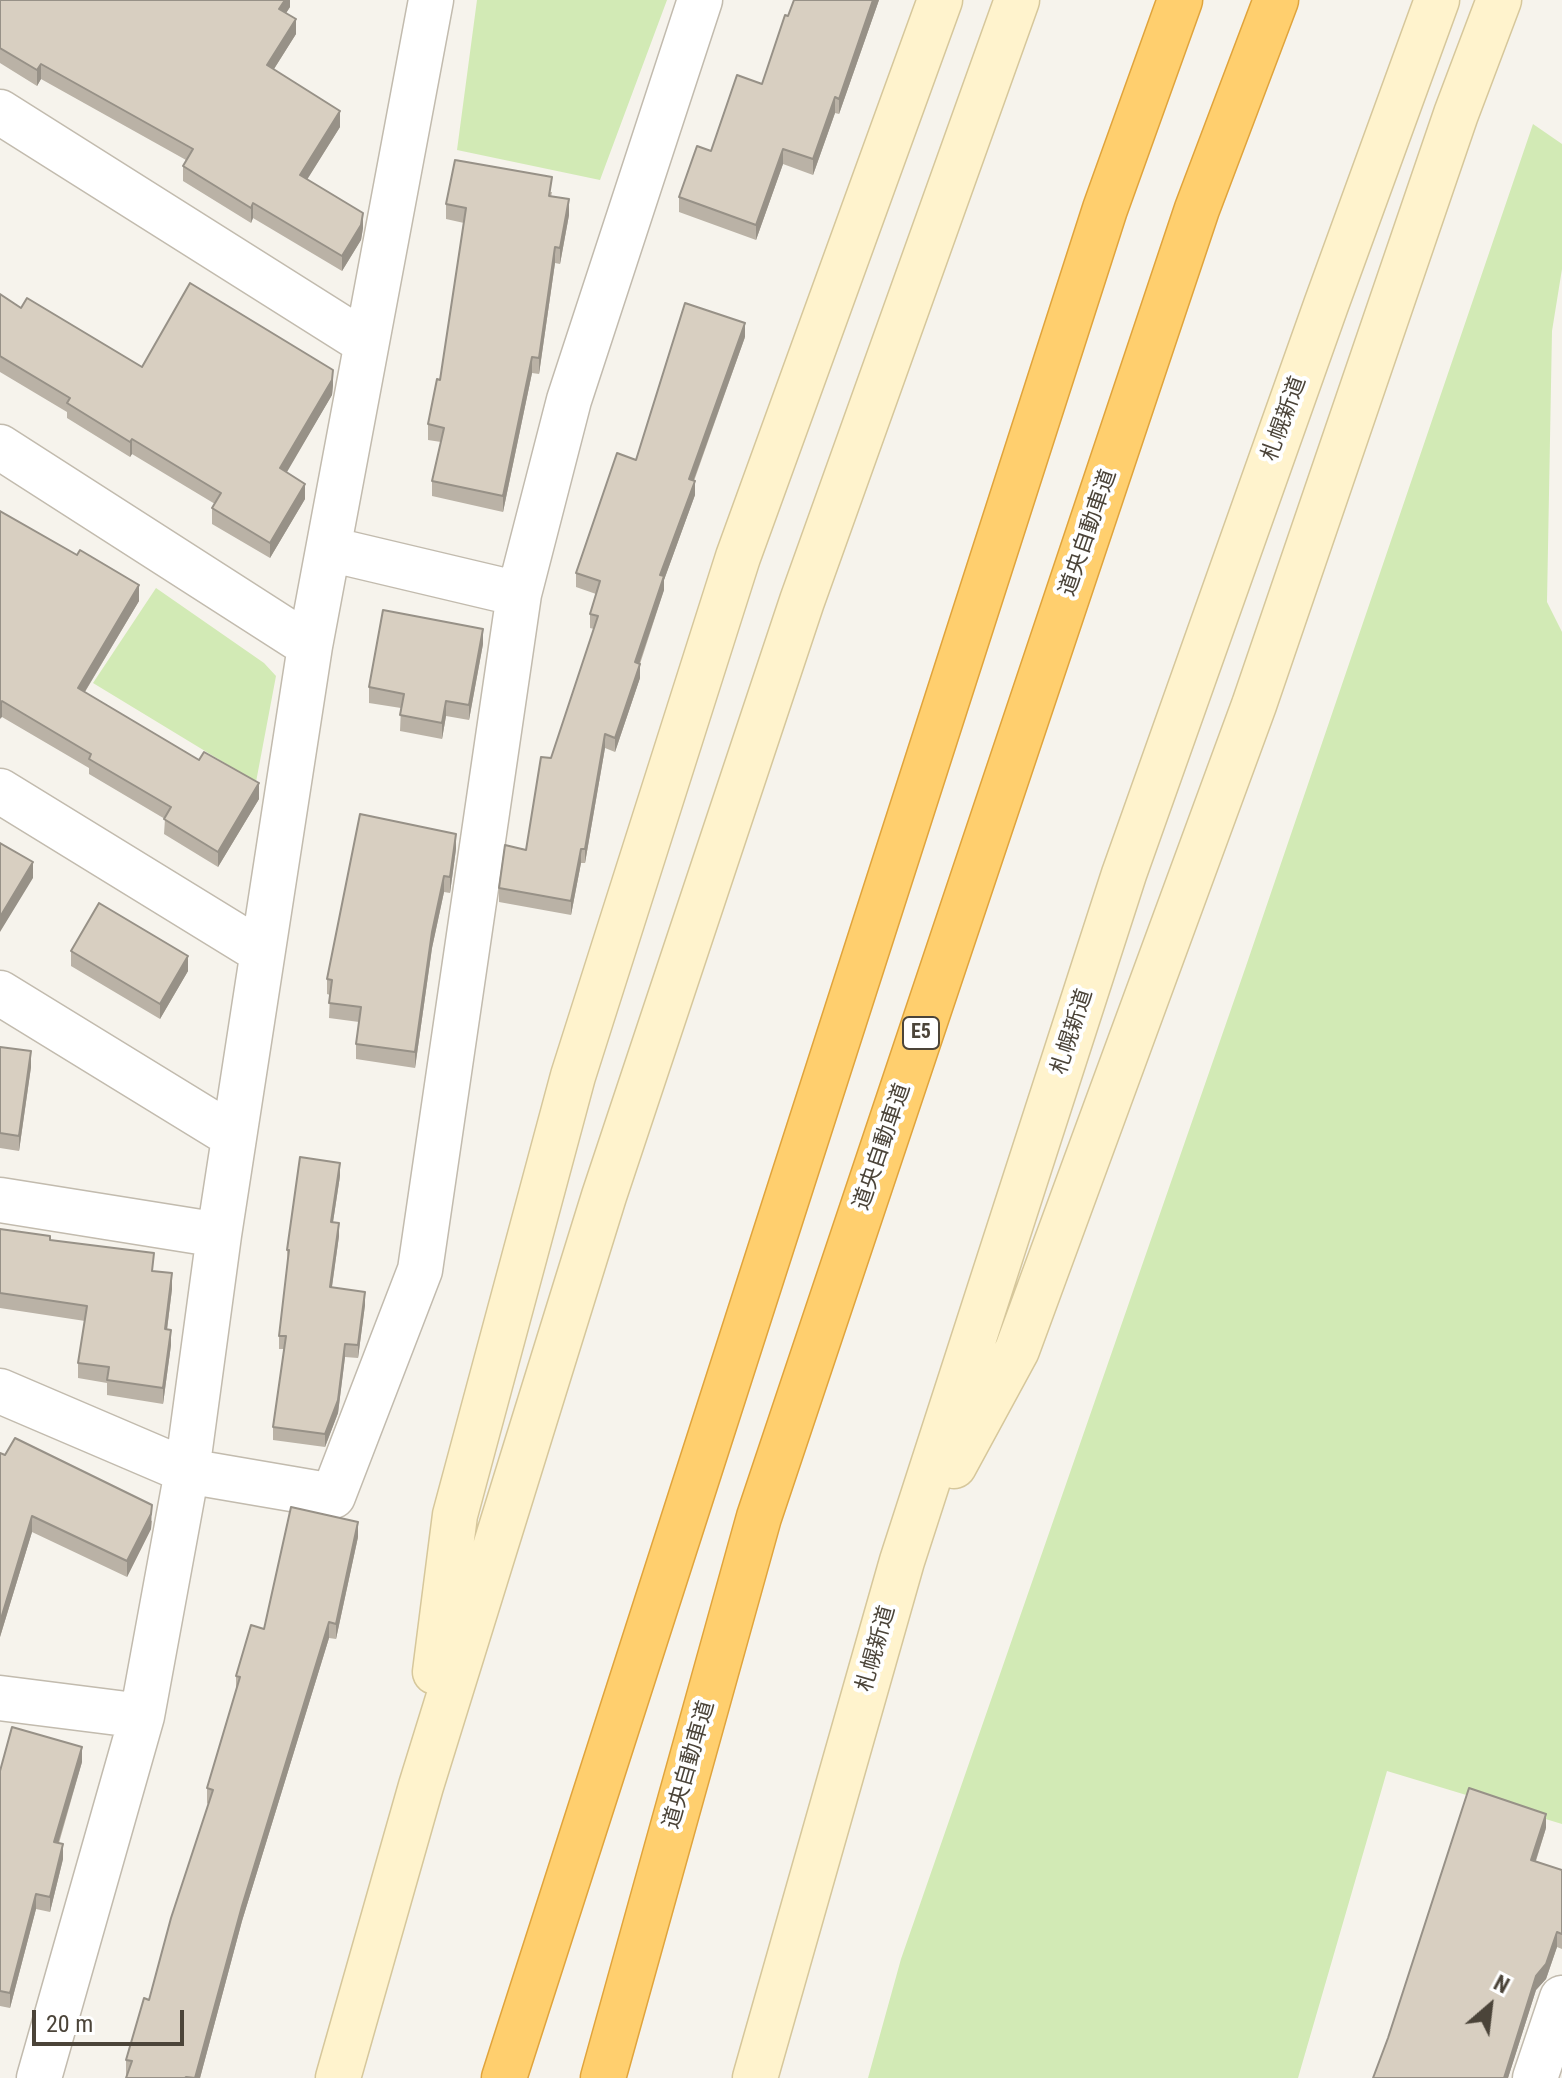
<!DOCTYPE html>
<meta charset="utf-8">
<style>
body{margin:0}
#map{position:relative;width:1562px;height:2078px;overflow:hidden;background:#f6f3ec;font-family:"Roboto Condensed",sans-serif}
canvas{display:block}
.north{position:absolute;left:1450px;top:1966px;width:80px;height:80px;-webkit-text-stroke:6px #fff;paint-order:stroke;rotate:28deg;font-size:22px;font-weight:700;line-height:32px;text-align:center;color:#4b4439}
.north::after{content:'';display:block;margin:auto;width:28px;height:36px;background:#4b4439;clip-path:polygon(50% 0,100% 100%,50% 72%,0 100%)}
.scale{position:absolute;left:32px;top:2010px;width:152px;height:36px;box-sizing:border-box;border:4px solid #4b4439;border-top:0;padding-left:10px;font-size:24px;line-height:28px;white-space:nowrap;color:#4b4439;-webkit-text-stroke:6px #fff;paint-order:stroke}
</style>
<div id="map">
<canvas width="1562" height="2078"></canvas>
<div class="north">N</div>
<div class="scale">20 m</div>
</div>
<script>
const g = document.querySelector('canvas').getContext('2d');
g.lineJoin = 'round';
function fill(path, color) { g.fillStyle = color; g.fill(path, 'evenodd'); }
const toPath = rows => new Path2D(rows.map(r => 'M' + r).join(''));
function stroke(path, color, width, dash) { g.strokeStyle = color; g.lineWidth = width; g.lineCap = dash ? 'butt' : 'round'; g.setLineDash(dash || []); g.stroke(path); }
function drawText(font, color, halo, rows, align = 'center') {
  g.font = font + ' "Roboto Condensed","Noto Sans JP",sans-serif'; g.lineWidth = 8; g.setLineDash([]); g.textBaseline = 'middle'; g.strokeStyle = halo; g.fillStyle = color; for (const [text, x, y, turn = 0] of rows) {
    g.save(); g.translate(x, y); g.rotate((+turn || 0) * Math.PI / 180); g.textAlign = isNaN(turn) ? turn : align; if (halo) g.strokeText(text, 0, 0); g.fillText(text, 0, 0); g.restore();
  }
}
const green = toPath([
 [477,0,667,0,600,180,457,150],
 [1533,124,1562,144,1562,269,1552,331,1547,602,1562,632,1562,1824,1387,1771,1298,2078,868,2078,901,1959,1245,969],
 [156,588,264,663,276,676,256,782,93,683]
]);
const street = toPath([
 [0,112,366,343],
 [0,447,310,646],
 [329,549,519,594],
 [0,791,262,952],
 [0,993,233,1136],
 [0,1200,219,1235],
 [0,1391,187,1471,333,1496,420,1270,519,594,569,400,700,0],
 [0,1698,142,1716],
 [39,2078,142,1716,187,1471,219,1235,310,646,431,0],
 [1535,2078,1562,1998]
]);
const secondary = toPath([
 [954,1466,1017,1350,1254,705,1456,114,1499,0],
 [435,1672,455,1515,573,1076,738,557,940,0],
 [338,2078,421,1786,604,1196,802,601,1017,0],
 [755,2078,902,1561,1124,874,1326,305,1437,0]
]);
const highway = toPath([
 [504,2078,1105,209,1180,0],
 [603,2078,759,1517,1197,209,1276,0]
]);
const wall = toPath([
 [0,0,290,0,290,7,286,13,296,34,274,69,340,127,307,179,363,228,361,240,342,271,253,218,251,223,183,181,183,166,186,160,41,79,37,86,0,63],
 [794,0,879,0,839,114,835,113,813,175,783,164,756,240,679,212,679,197,711,151,762,84],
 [552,192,551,197,569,215,560,264,555,263,539,374,532,373,503,512,432,496,432,481,441,442,428,440,428,424,440,380,464,223,446,219,446,204],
 [0,294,21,308,142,367,333,385,332,395,286,472,305,499,270,558,212,524,212,508,215,504,132,454,130,457,67,418,67,412,0,372],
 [745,337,694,481,695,495,664,580,664,590,640,664,640,678,615,752,605,748,585,863,581,863,571,915,499,902,499,888,526,850,551,758,594,629,590,628,590,614,596,594,576,587,576,573,636,460],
 [0,511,139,601,85,692,259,799,218,867,164,834,165,819,89,774,89,768,2,717],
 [483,644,469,720,446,716,442,739,400,731,401,708,369,703,369,687],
 [456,849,450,893,444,892,432,948,415,1068,356,1059,356,1044,359,1022,329,1018,330,995,327,994,327,979],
 [71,951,188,971,160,1019,71,966],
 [0,1047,31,1067,19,1151,0,1148],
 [340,1176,333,1222,339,1236,332,1287,365,1305,358,1358,345,1357,338,1413,325,1447,273,1440,273,1427,284,1349,279,1349,279,1336,288,1263,287,1250],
 [0,1229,50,1240,154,1271,172,1289,167,1330,171,1345,163,1404,107,1395,107,1383,78,1378,78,1363,85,1321,0,1308],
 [0,1453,152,1521,151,1529,127,1577,32,1532,0,1637],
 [358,1537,336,1639,329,1638,242,1921,200,2078,126,2078,126,2060,149,2000,208,1804,207,1803,207,1788,236,1691,236,1676,264,1629],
 [82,1762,59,1843,63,1859,50,1912,36,1909,10,2008,0,2006,0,1771],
 [1546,1828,1536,1861,1562,1870,1562,1949,1557,1947,1546,1979,1536,1990,1508,2078,1373,2078]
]);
const shadedWall = toPath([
 [285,0,290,0,290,7,279,24,279,9],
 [873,0,879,0,839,114,839,99],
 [296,19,296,34,267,80,267,65],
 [41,64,41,79,37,86,37,70],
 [835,97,835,113,813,175,813,159],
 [340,111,340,127,300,191,300,175],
 [783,149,783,164,756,240,756,225],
 [569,199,569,215,560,264,560,248],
 [253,203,253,218,251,223,251,208],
 [363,213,363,228,361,240,342,271,342,256],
 [555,247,555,263,539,374,539,358],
 [745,323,745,337,689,493,689,479],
 [532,357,532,373,503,512,503,496],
 [333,370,333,385,332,395,280,484,280,468],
 [132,439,132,454,130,457,130,442],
 [695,481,695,495,664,580,664,590,635,676,635,662,660,575],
 [305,484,305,499,270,558,270,543],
 [139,585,139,601,78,703,78,688],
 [483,629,483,644,469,720,469,705],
 [640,664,640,678,615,752,615,738],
 [2,701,2,717,0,719,0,704],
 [446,701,446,716,442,739,442,723],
 [605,734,605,748,585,863,585,849],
 [259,783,259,799,218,867,218,852],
 [456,834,456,849,450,893,450,877],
 [581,849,581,863,571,915,571,901],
 [33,862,33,878,0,932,0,917],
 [444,876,444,892,432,948,415,1068,415,1052,432,932],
 [188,956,188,971,160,1019,160,1004],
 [31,1051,31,1067,19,1151,19,1136],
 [340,1163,340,1176,331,1235,331,1222],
 [339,1223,339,1236,330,1300,330,1287],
 [172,1273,172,1289,165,1345,165,1329],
 [365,1292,365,1305,358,1358,358,1345],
 [171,1330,171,1345,163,1404,163,1388],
 [345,1344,345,1357,338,1413,325,1447,325,1434],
 [152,1505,151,1529,127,1577,127,1561],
 [32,1516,32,1532,0,1637,0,1622],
 [358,1522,358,1537,336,1639,336,1624],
 [329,1622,329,1638,242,1921,200,2078,195,2078,242,1906],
 [82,1747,82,1762,54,1857,54,1842],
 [1546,1814,1546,1828,1531,1875,1531,1860],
 [63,1844,63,1859,50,1912,50,1897],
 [36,1894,36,1909,10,2008,10,1993],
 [1557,1932,1557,1947,1546,1979,1536,1990,1508,2078,1504,2078,1536,1976]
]);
const building = toPath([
 [0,0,285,0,279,9,296,19,267,65,340,111,300,175,363,213,361,225,342,256,253,203,251,208,183,166,193,149,41,64,37,70,0,48,0,0],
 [794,0,873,0,839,99,835,97,813,159,783,149,756,225,679,197,697,146,711,151,737,75,762,84,785,15,788,16,794,0],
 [455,160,552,177,549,196,569,199,560,248,555,247,539,358,532,357,503,496,432,481,444,428,428,424,437,379,440,380,466,208,446,204,455,160],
 [190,283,333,370,332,380,280,468,305,484,270,543,212,508,221,493,132,439,130,442,67,403,70,398,0,356,0,294,21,308,27,298,142,367,190,283],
 [685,303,745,323,689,479,695,481,660,575,664,576,635,662,640,664,615,738,605,734,585,849,581,849,571,901,499,888,505,845,526,850,541,757,551,758,598,616,590,614,600,581,576,573,617,453,636,460,685,303],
 [0,511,77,555,80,550,139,585,78,688,199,760,204,752,259,783,218,852,164,819,171,807,89,759,91,754,2,701,0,704,0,511],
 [383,610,483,629,469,705,446,701,442,723,400,715,404,694,369,687,383,610],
 [360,814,456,834,450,877,444,876,432,932,415,1052,356,1044,361,1007,329,1003,332,980,327,979,360,814],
 [0,843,33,862,0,917,0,843],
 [99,903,188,956,160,1004,71,951,99,903],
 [0,1047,31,1051,19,1136,0,1133,0,1047],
 [300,1157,340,1163,331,1222,339,1223,330,1287,365,1292,358,1345,345,1344,338,1400,325,1434,273,1427,286,1336,279,1336,289,1250,287,1250,300,1157],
 [0,1229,50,1236,50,1240,154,1253,152,1271,172,1273,165,1329,171,1330,163,1388,107,1380,109,1367,78,1363,87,1306,0,1293,0,1229],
 [15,1438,152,1505,151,1514,127,1561,32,1516,0,1622,0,1453,5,1455,15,1438],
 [291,1507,358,1522,336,1624,329,1622,242,1906,195,2078,186,2077,185,2078,126,2078,132,2061,126,2060,144,1998,149,2000,171,1918,213,1790,207,1788,240,1677,236,1676,251,1625,264,1629,291,1507],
 [12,1727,82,1747,54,1842,63,1844,50,1897,36,1894,10,1993,0,1991,0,1771,12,1727],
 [1469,1788,1546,1814,1531,1860,1562,1870,1562,1934,1557,1932,1546,1964,1536,1976,1504,2078,1373,2078,1388,2038,1469,1788]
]);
const shields = [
 [921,1033,36]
];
const shieldNames = [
 ["E5",921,1033]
];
const streetNames = [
 ["札幌新道",1285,419,-70],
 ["道央自動車道",1089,533,-71],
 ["札幌新道",1073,1032,-72],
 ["道央自動車道",883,1147,-71],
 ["札幌新道",877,1649,-74],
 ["道央自動車道",690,1765,-74]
];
fill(green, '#d2eab5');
stroke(street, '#c2bbae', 47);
stroke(secondary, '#d6c79b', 47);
stroke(highway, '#e0a43c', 47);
stroke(street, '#fff', 44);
stroke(secondary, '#fff3cd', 44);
stroke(highway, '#ffcf6e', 44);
fill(wall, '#bab2a6');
fill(shadedWall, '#979187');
fill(building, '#d8cfc1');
stroke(building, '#979187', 2);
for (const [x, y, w] of shields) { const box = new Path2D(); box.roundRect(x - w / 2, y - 16, w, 32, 6); g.fillStyle = '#fff'; g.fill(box); stroke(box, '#4b4439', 2); }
drawText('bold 20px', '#4b4439', null, shieldNames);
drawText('22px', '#4b4439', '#fff', streetNames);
</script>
